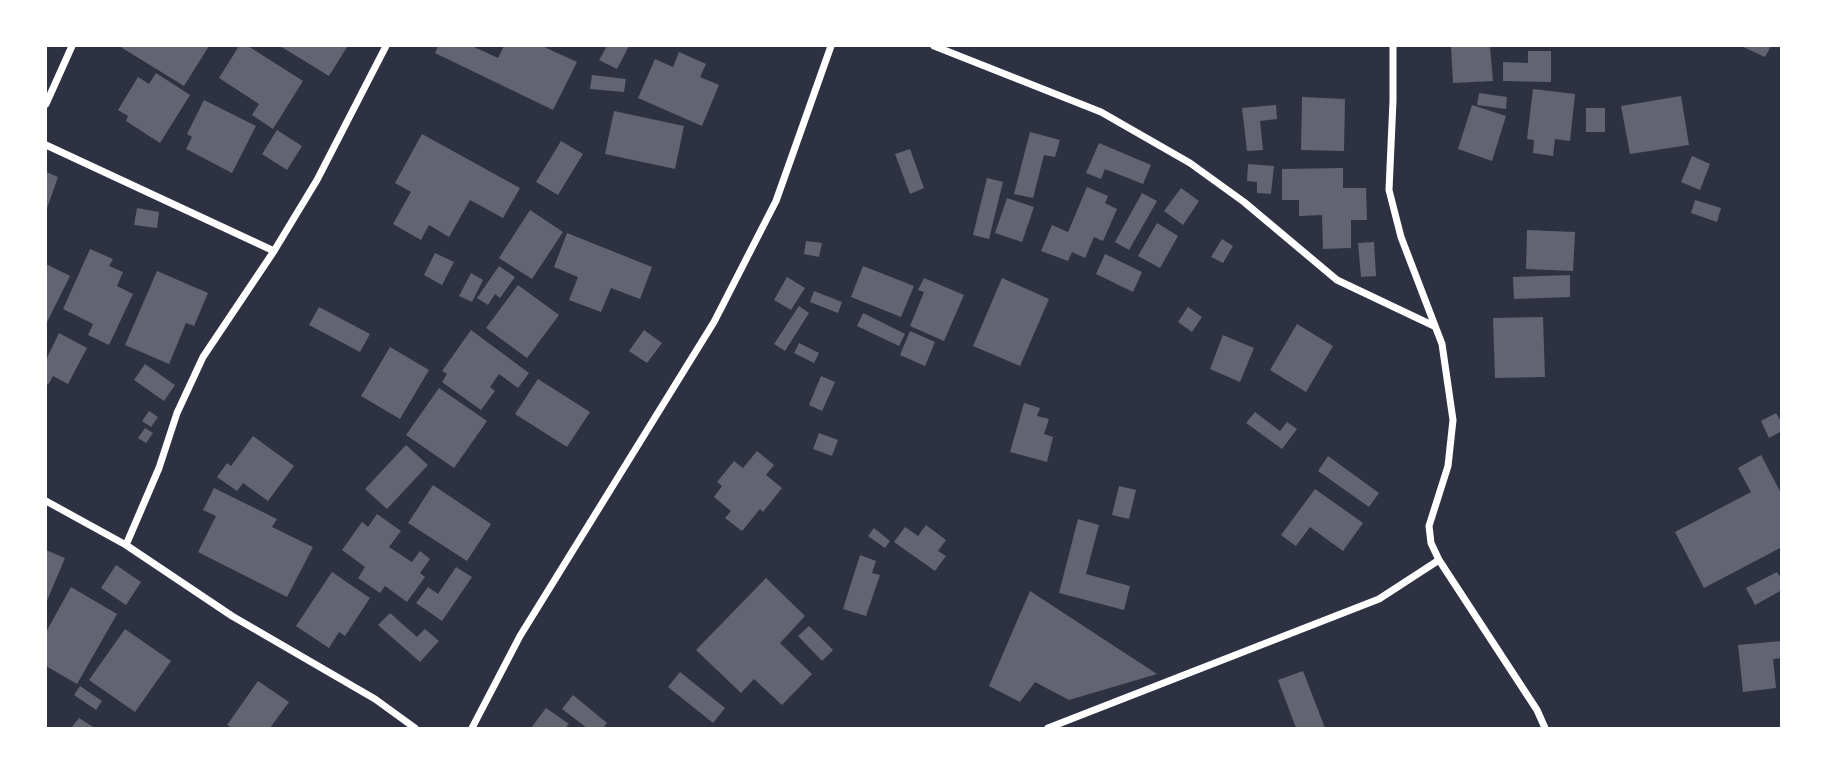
<!DOCTYPE html>
<style>
body{margin:0}
#map{position:relative;width:1827px;height:774px;overflow:hidden;background:#2d3142;font-family:"Sofia Sans Condensed",sans-serif}
canvas{display:block}
.frame{position:absolute;inset:0;border:47px solid #fff;pointer-events:none}
</style>
<div id="map">
<canvas width="1827" height="774"></canvas>
<div class="frame"></div>
</div>
<script>
const g = document.querySelector('canvas').getContext('2d');
g.lineJoin = 'round';
function fill(path, color) { g.fillStyle = color; g.fill(path, 'evenodd'); }
const toPath = rows => new Path2D(rows.map(r => 'M' + r).join(''));
function stroke(path, color, width, dash) { g.strokeStyle = color; g.lineWidth = width; g.lineCap = dash ? 'butt' : 'round'; g.setLineDash(dash || []); g.stroke(path); }
const building = toPath([
 [119,46,209,46,184,86],
 [239,46,248,46,303,81,273,129,252,115,259,104,219,78],
 [280,46,345,46,347,47,329,76],
 [438,46,472,46,498,58,504,46,542,46,577,62,553,110,435,53],
 [607,46,629,46,617,69,599,60],
 [1451,46,1490,46,1493,81,1453,83],
 [1741,46,1771,46,1765,57],
 [1528,51,1551,51,1551,82,1503,81,1503,62,1528,63],
 [679,52,706,64,700,77,719,85,702,126,638,98,655,59,673,67],
 [156,73,190,95,160,143,126,121,128,116,118,110,138,77,149,84],
 [592,75,626,79,624,92,590,89],
 [1533,89,1575,94,1570,141,1555,139,1553,156,1533,153,1534,140,1527,139],
 [1479,93,1507,97,1506,109,1477,105],
 [1681,96,1689,145,1630,154,1621,106],
 [1302,97,1345,99,1344,151,1301,150],
 [204,100,256,126,232,173,186,149,192,137,187,134],
 [1276,105,1277,119,1260,121,1263,150,1247,151,1242,108],
 [1472,105,1506,116,1492,161,1458,149],
 [1586,108,1605,108,1605,132,1586,132],
 [614,111,684,126,675,169,605,154],
 [277,130,302,146,287,170,262,154],
 [1030,132,1060,140,1055,157,1044,155,1033,198,1014,194],
 [422,134,520,188,503,218,470,200,449,237,429,225,421,240,393,224,411,192,395,183],
 [561,141,583,154,558,195,536,182],
 [1099,143,1151,165,1143,184,1105,169,1101,179,1086,173],
 [910,149,924,188,910,194,895,154],
 [1692,156,1710,164,1700,190,1681,182],
 [1248,164,1274,166,1271,194,1257,193,1257,182,1247,181],
 [1343,168,1343,188,1366,188,1367,220,1351,220,1351,248,1323,249,1322,215,1299,216,1299,200,1282,200,1282,169],
 [46,172,58,177,46,211],
 [987,178,1003,182,989,239,973,235],
 [1087,187,1108,196,1105,203,1117,209,1103,241,1094,237,1085,258,1072,252,1068,261,1041,251,1052,225,1068,232],
 [1181,188,1199,201,1183,225,1164,211],
 [1142,193,1157,201,1129,250,1115,242],
 [1007,198,1034,207,1022,242,995,233],
 [1695,200,1721,208,1717,222,1691,213],
 [137,208,159,212,157,228,134,225],
 [530,210,563,232,532,279,499,258],
 [1157,223,1178,236,1160,268,1138,256],
 [1527,230,1575,232,1573,271,1526,269],
 [567,233,652,267,640,299,611,288,601,312,569,300,578,277,554,267],
 [1222,239,1233,246,1223,263,1211,257],
 [806,241,822,243,819,257,804,254],
 [1374,242,1376,276,1361,277,1358,243],
 [90,249,113,259,109,266,123,272,117,286,133,294,109,345,88,335,93,324,63,309],
 [435,253,454,262,442,285,424,275],
 [1105,254,1142,272,1133,292,1096,274],
 [46,264,70,276,46,324],
 [499,266,515,277,500,298,495,294,488,305,477,298],
 [863,266,914,286,901,317,851,297],
 [157,271,208,293,194,326,186,323,169,364,125,345],
 [471,273,483,280,472,302,459,296],
 [1570,275,1570,297,1514,299,1513,277],
 [787,277,805,288,791,310,774,300],
 [924,278,964,295,944,341,910,326,924,292,918,290],
 [1002,278,1049,299,1020,366,973,346],
 [518,285,559,315,527,358,486,328],
 [814,291,842,302,838,313,810,302],
 [799,306,809,313,785,351,774,344],
 [319,307,370,334,360,352,309,325],
 [1188,307,1202,317,1192,332,1178,322],
 [863,313,905,334,899,346,857,326],
 [1543,317,1545,377,1495,378,1493,318],
 [1297,324,1333,346,1306,392,1270,370],
 [471,330,529,373,518,388,499,374,490,387,495,391,481,410,442,382,447,374,442,371],
 [644,330,662,343,647,363,629,351],
 [910,331,935,342,925,366,900,355],
 [59,333,87,348,68,384,53,376,48,385,46,383,46,360],
 [1223,335,1254,348,1240,382,1210,369],
 [799,343,819,353,814,363,794,353],
 [390,347,429,370,400,419,361,396],
 [145,364,175,385,164,401,134,380],
 [821,376,835,382,822,411,809,405],
 [538,379,590,412,567,447,515,414],
 [439,388,487,421,454,468,406,435],
 [1024,403,1040,408,1037,416,1049,419,1044,434,1053,437,1047,462,1010,452],
 [149,411,158,417,151,427,142,421],
 [1255,412,1280,431,1287,422,1297,429,1282,449,1246,423],
 [1776,413,1782,423,1782,431,1769,438,1761,421],
 [145,428,153,433,146,443,138,438],
 [819,433,838,440,832,456,813,449],
 [253,436,294,466,268,501,243,483,237,491,217,477,227,463,231,466],
 [406,445,428,465,387,509,365,489],
 [757,451,774,465,766,475,782,488,763,512,760,509,742,531,725,518,731,511,714,497,722,486,717,482,734,461,743,468],
 [1761,455,1782,495,1782,547,1704,588,1675,532,1751,492,1738,468],
 [1328,456,1379,493,1369,507,1318,471],
 [433,485,491,524,467,561,408,523],
 [1119,486,1136,490,1129,519,1112,515],
 [214,488,277,519,272,527,313,547,287,597,198,552,216,516,203,510],
 [1315,489,1363,523,1343,551,1310,527,1296,546,1281,535],
 [377,514,401,531,389,547,412,562,420,551,430,559,420,573,425,577,407,602,385,586,380,593,358,578,365,567,342,550,362,522,368,527],
 [1078,519,1099,525,1086,574,1130,586,1124,610,1059,593],
 [926,525,946,540,938,551,946,556,935,571,894,542,905,527,918,536],
 [874,528,890,541,885,548,868,536],
 [46,550,65,558,46,603],
 [860,555,876,561,872,573,880,575,866,616,843,609],
 [116,565,141,582,126,605,101,588],
 [456,567,472,577,442,621,416,603,428,587,438,594],
 [332,572,370,598,345,636,339,632,329,648,296,626],
 [1777,572,1782,580,1782,590,1755,605,1746,588],
 [766,578,805,616,780,643,812,674,782,705,754,679,741,693,696,650],
 [71,587,117,614,77,684,46,666,46,632],
 [1030,591,1157,674,1069,700,1035,682,1020,702,989,686],
 [390,613,417,637,425,629,439,641,420,662,378,625],
 [809,626,833,650,822,661,798,636],
 [125,629,171,661,135,712,89,680],
 [1782,641,1782,658,1773,659,1776,688,1743,692,1738,645],
 [1303,671,1325,728,1296,728,1278,680],
 [680,672,725,708,713,723,668,687],
 [258,681,289,702,270,728,232,728,227,725],
 [80,686,102,701,96,710,74,695],
 [573,695,607,723,603,728,587,728,562,709],
 [546,708,569,724,565,728,531,728],
 [79,718,95,728,71,728]
]);
const minor = toPath([
 [934,46,1101,112,1190,163,1244,202,1337,280,1434,326],
 [1393,46,1393,101,1389,190,1401,237,1442,344,1453,420,1448,466,1429,526,1431,543,1439,560,1537,710,1545,728],
 [46,104,72,46],
 [46,145,274,251],
 [46,501,126,545,232,616,375,699,415,728],
 [126,545,159,468,177,413,203,357,274,251,317,180,386,46],
 [472,728,520,636,714,322,776,201,831,46],
 [1048,728,1379,599,1439,560]
]);
fill(building, '#626471');
stroke(minor, '#fff', 7);
</script>
